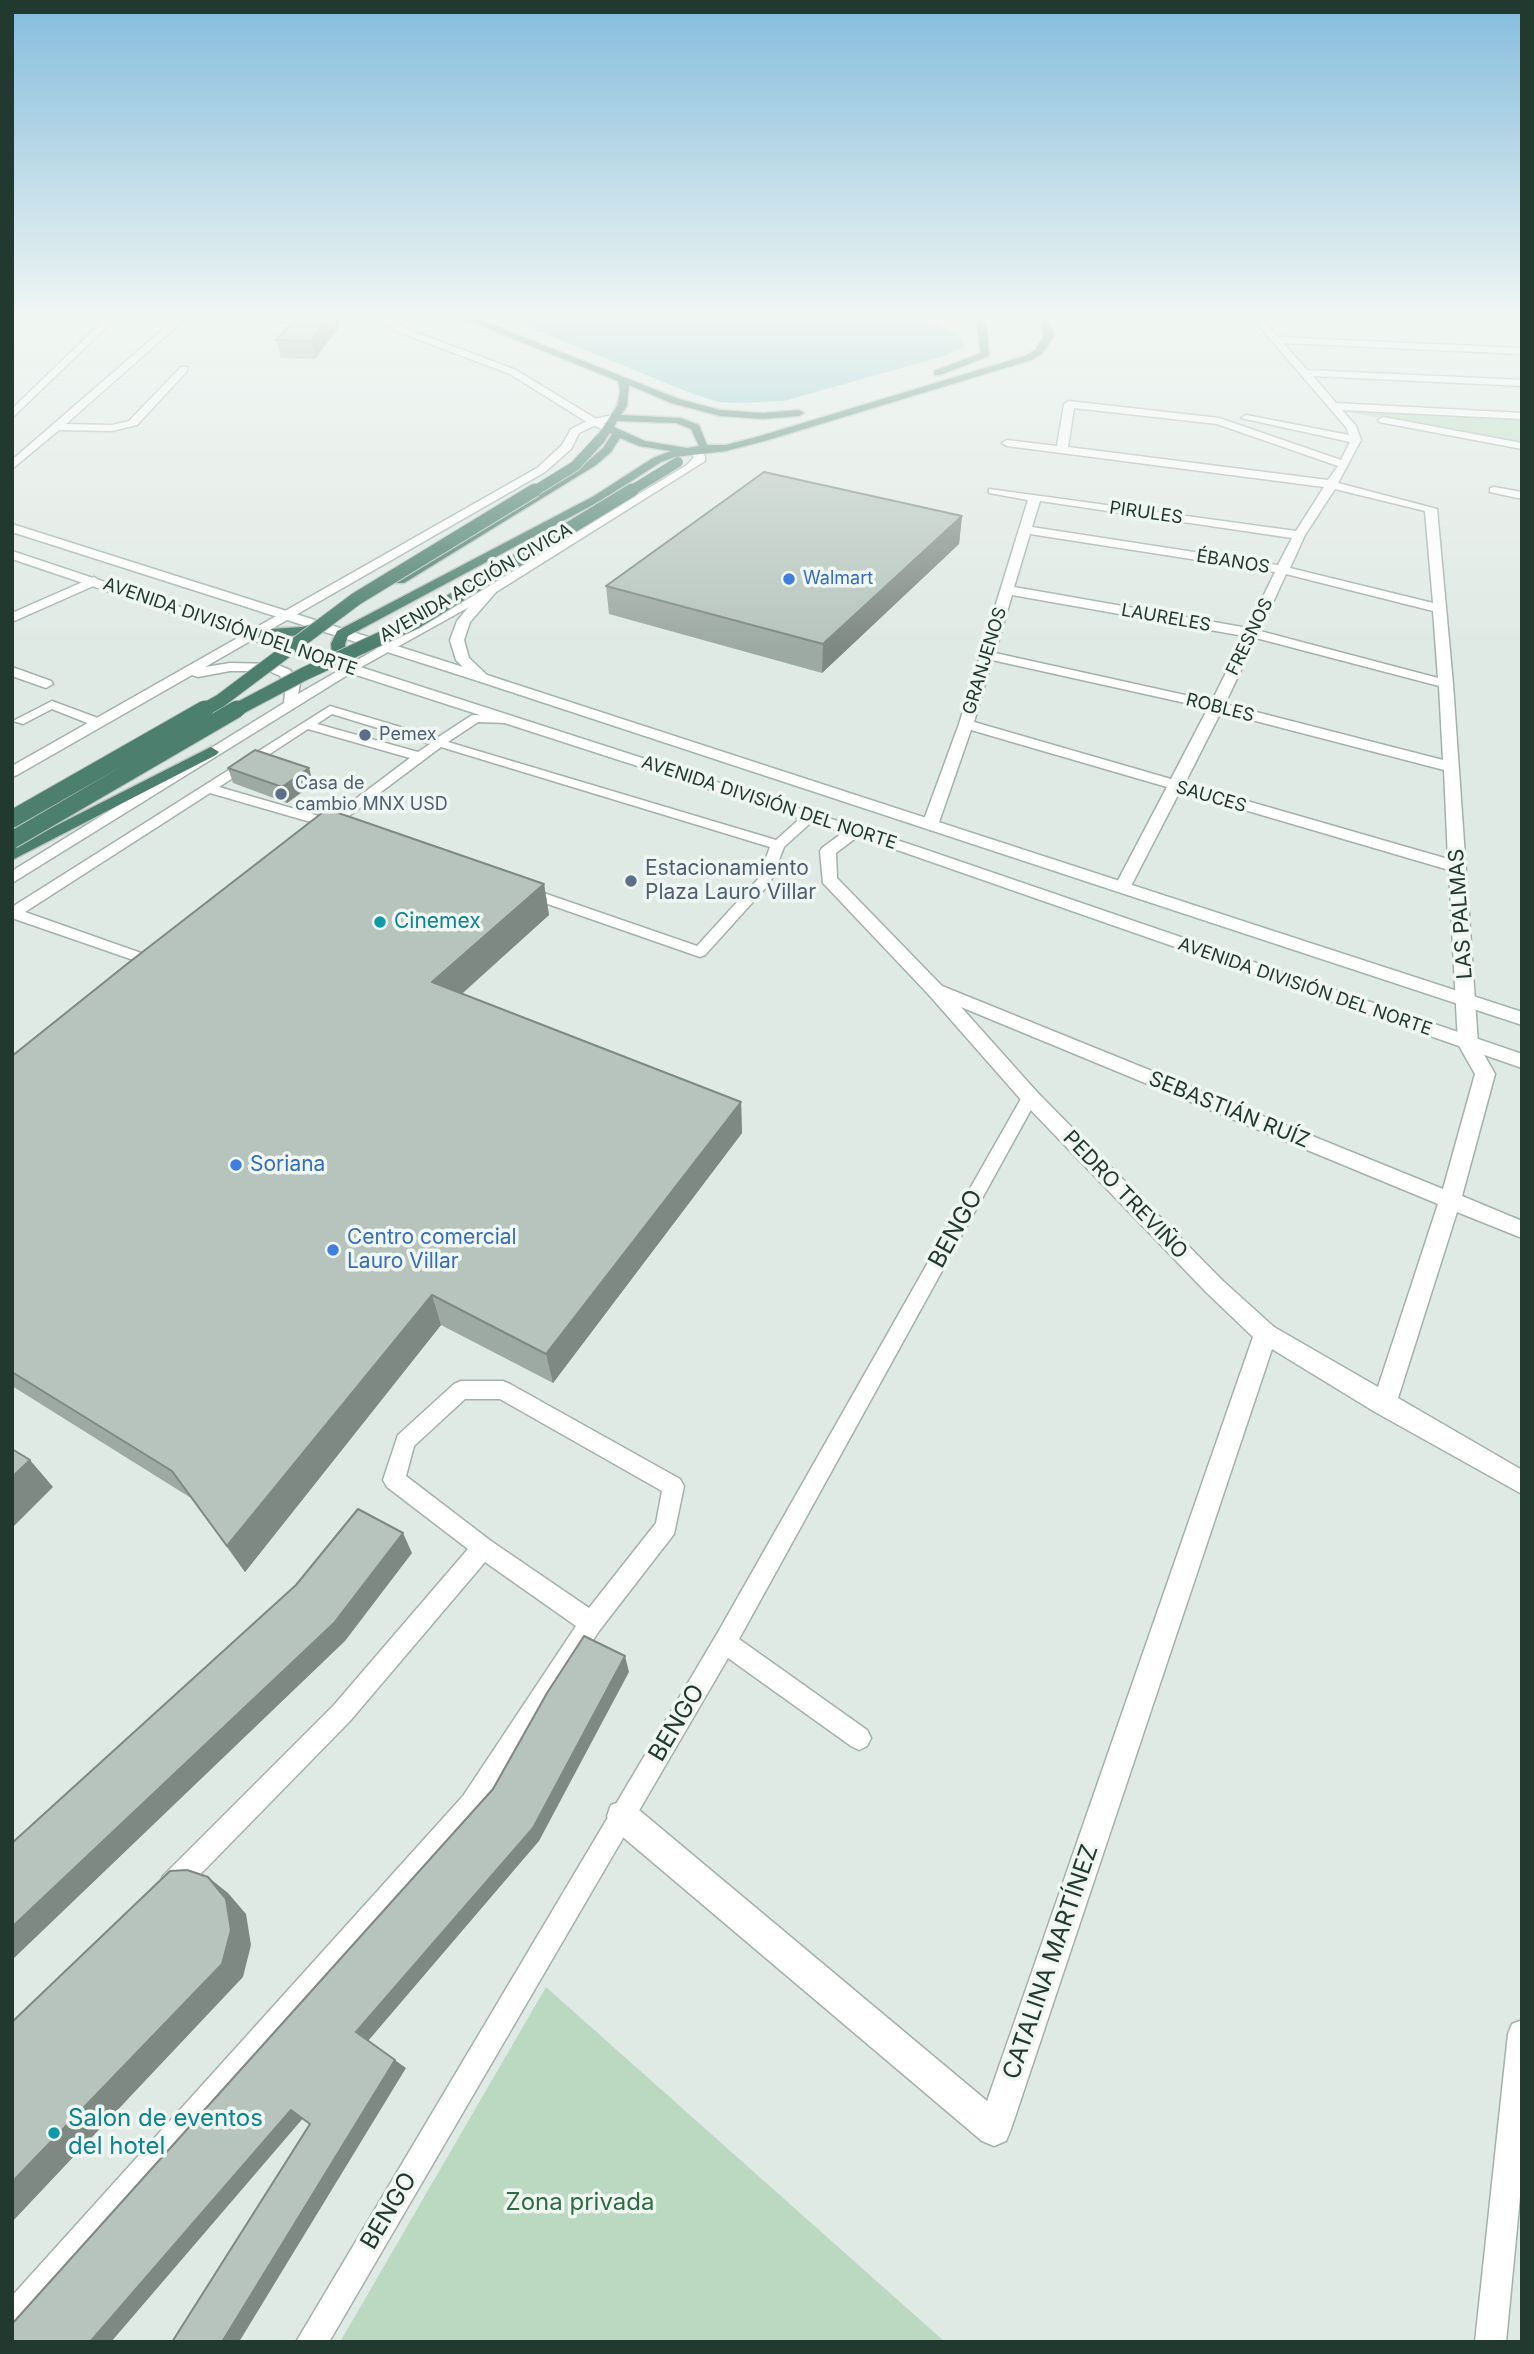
<!DOCTYPE html>
<meta charset="utf-8">
<style>
body{margin:0}
#map{position:relative;width:1534px;height:2354px;overflow:hidden;background:#e0eae5;font-family:Inter,sans-serif}
canvas{display:block}
.frame{position:absolute;inset:0;border:14px solid #223930;pointer-events:none}
</style>
<div id="map">
<canvas width="1534" height="2354"></canvas>
<div class="frame"></div>
</div>
<script>
const g = document.querySelector('canvas').getContext('2d');
g.lineJoin = 'round';
function fill(path, color) { g.fillStyle = color; g.fill(path, 'evenodd'); }
const toPath = rows => new Path2D(rows.map(r => 'M' + r).join(''));
function stroke(path, color, width, dash) { g.strokeStyle = color; g.lineWidth = width; g.lineCap = dash ? 'butt' : 'round'; g.setLineDash(dash || []); g.stroke(path); }
function drawText(font, color, halo, rows, align = 'center') {
  g.font = font + ' Inter,sans-serif'; g.lineWidth = 7; g.setLineDash([]); g.textBaseline = 'middle'; g.strokeStyle = halo; g.fillStyle = color; for (const [text, x, y, turn = 0] of rows) {
    g.save(); g.translate(x, y); g.rotate((+turn || 0) * Math.PI / 180); g.textAlign = isNaN(turn) ? turn : align; if (halo) g.strokeText(text, 0, 0); g.fillText(text, 0, 0); g.restore();
  }
}
const green = toPath([
 [1346,408,1522,416,1522,446,1350,412],
 [546,1987,945,2342,340,2342]
]);
const water = toPath([
 [506,318,926,318,962,337,964,347,944,356,784,401,737,403,719,402,693,394]
]);
const service = toPath([
 [381,318,389,318,407,329,516,370,611,428,607,431,590,424,510,374,401,333,383,324,381,318],
 [52,701,103,720,105,723,95,726,52,709,23,724,13,721,52,701],
 [330,706,437,738,472,715,511,716,513,719,507,723,478,722,448,742,776,840,805,814,810,813,817,817,784,847,770,883,705,955,700,957,519,894,517,891,519,888,529,888,697,946,758,879,770,847,441,747,341,822,341,828,326,831,321,830,321,825,210,793,25,912,155,958,157,961,155,964,145,964,12,918,12,907,330,706],
 [332,714,430,744,418,752,317,724,332,714],
 [308,729,410,758,329,819,219,787,308,729],
 [1030,1091,1038,1097,739,1639,867,1730,871,1738,867,1746,859,1750,851,1746,728,1658,329,2342,296,2342,717,1634,1022,1097,1030,1091],
 [461,1381,503,1381,510,1384,680,1479,684,1486,674,1534,599,1631,481,1814,23,2330,12,2334,12,2296,463,1796,576,1626,485,1562,350,1721,181,1894,172,1898,163,1894,159,1885,163,1876,334,1705,468,1549,387,1487,383,1480,398,1435,454,1384,461,1381],
 [465,1399,500,1399,662,1491,656,1523,589,1608,491,1541,406,1476,414,1446,465,1399],
 [1522,2020,1522,2176,1506,2342,1475,2342,1508,2034,1512,2024,1522,2020]
]);
const minor = toPath([
 [106,318,116,318,12,418,12,409,106,318],
 [176,318,186,318,66,424,112,425,129,421,181,367,187,367,187,371,137,425,112,431,59,430,12,469,12,460,176,318],
 [1252,318,1261,318,1278,337,1522,348,1522,354,1283,343,1307,370,1522,380,1522,386,1313,376,1336,403,1522,413,1522,419,1342,410,1356,426,1361,440,1338,483,1437,509,1453,684,1478,1044,1495,1074,1462,1196,1522,1221,1522,1238,1457,1212,1398,1398,1522,1470,1522,1494,1375,1412,1272,1349,1011,2129,1006,2141,994,2146,982,2141,611,1827,607,1816,611,1805,622,1801,633,1805,987,2101,1253,1337,1206,1292,1023,1102,929,995,823,883,820,851,822,848,849,828,861,828,863,831,861,834,836,853,837,878,942,986,1443,1189,1475,1074,1458,1044,1449,870,1180,791,1131,886,1123,891,1117,890,1115,886,1167,787,971,730,938,825,930,830,922,825,959,724,1028,500,989,493,989,489,1296,531,1324,487,1007,446,1002,443,1007,440,1057,446,1064,404,1069,401,1219,418,1341,460,1350,442,1241,418,1246,415,1349,435,1346,427,1252,318],
 [1074,408,1217,424,1338,466,1328,480,1068,447,1074,408],
 [1335,489,1425,511,1433,603,1290,568,1305,535,1335,489],
 [1040,501,1292,538,1278,565,1032,527,1040,501],
 [1030,534,1275,572,1248,628,1014,587,1030,534],
 [1286,574,1433,611,1438,678,1260,631,1286,574],
 [1012,595,1244,636,1212,701,995,653,1012,595],
 [1256,638,1439,686,1443,760,1225,704,1256,638],
 [992,660,1208,708,1171,779,974,722,992,660],
 [1221,712,1444,770,1448,859,1185,783,1221,712],
 [961,1007,1438,1204,1378,1387,1274,1327,1222,1280,1037,1092,961,1007],
 [1383,417,1522,443,1522,449,1379,422,1378,420,1383,417],
 [1494,487,1522,492,1522,499,1490,492,1490,488,1494,487],
 [94,577,100,581,98,584,12,622,12,613,94,577],
 [12,667,51,681,53,684,46,688,12,676,12,667]
]);
const tertiary = toPath([
 [613,415,617,416,617,420,596,425,579,433,571,449,545,472,205,667,230,663,276,664,290,670,298,681,300,684,298,694,486,586,687,465,694,457,689,450,690,448,698,448,705,456,705,461,496,592,354,671,12,883,12,871,284,703,286,684,280,676,269,671,230,671,198,677,192,675,17,775,12,777,12,766,537,468,562,445,571,429,589,420,613,415]
]);
const secondary = toPath([
 [12,524,463,667,456,660,450,640,457,621,486,586,496,586,496,592,470,622,464,640,469,658,487,675,1522,1012,1522,1025,478,681,12,532,12,524],
 [12,551,354,665,915,846,1522,1054,1522,1068,903,852,344,671,12,559,12,551]
]);
const trunk = toPath([
 [462,318,475,318,679,399,720,410,763,413,799,410,804,413,799,416,763,419,720,416,671,403,629,385,627,406,621,415,681,418,699,425,707,445,726,445,760,436,1025,356,1035,350,1044,336,1040,318,1048,318,1054,336,1042,354,1031,360,768,440,726,451,675,457,661,462,602,500,348,636,345,644,346,653,356,668,354,671,344,671,332,653,331,644,337,631,594,496,653,458,671,451,639,446,620,438,611,452,596,465,404,583,396,583,396,577,588,461,603,448,612,434,610,433,605,440,596,438,617,406,620,392,618,381,462,318],
 [617,421,676,423,691,429,699,446,687,448,645,441,614,427,617,421],
 [976,318,986,318,989,356,940,375,934,375,934,371,981,353,976,318],
 [327,619,332,620,332,626,304,635,254,638,247,634,254,630,302,627,327,619],
 [211,747,219,752,216,755,12,860,12,848,211,747]
]);
const trunkBridgeFar2 = toPath([
 [533,492,575,466,601,438],
 [629,492,678,462]
]);
const trunkBridgeFar1 = toPath([
 [202,711,220,701,356,599,535,490],
 [234,711,304,674,416,622,632,490]
]);
const trunkBridge = toPath([
 [12,819,205,709],
 [12,840,237,709]
]);
const wall = toPath([
 [296,318,336,318,338,328,315,359,281,358,276,340],
 [962,516,959,544,822,673,609,614,606,586],
 [228,768,309,768,313,784,287,803,233,783],
 [544,884,549,915,462,994,741,1102,742,1133,553,1383,441,1325,245,1572,191,1498,12,1386,12,1056]
]);
const shadedWall = toPath([
 [328,318,336,318,338,328,315,359,311,341],
 [962,516,959,544,822,673,823,644],
 [309,768,313,784,287,803,282,787],
 [544,884,549,915,440,1013,432,982],
 [741,1102,742,1133,553,1383,546,1354],
 [432,1295,441,1325,245,1572,227,1546],
 [30,1460,53,1487,12,1528,12,1477],
 [403,1533,412,1553,345,1641,12,1960,12,1927],
 [625,1656,629,1672,539,1841,368,2041,406,2068,239,2342,222,2342,356,2032],
 [208,1877,228,1893,246,1914,251,1945,243,1977,12,2222,12,2182],
 [291,2110,305,2116,111,2342,90,2342]
]);
const building = toPath([
 [296,318,328,318,311,341,276,340,296,318],
 [764,472,962,516,823,644,606,586,764,472],
 [255,750,309,768,282,787,228,768,255,750],
 [327,809,544,884,432,982,741,1102,546,1354,432,1295,227,1546,172,1471,12,1372,12,1056,127,964,327,809],
 [12,1449,30,1460,12,1477,12,1449],
 [358,1509,403,1533,334,1623,12,1927,12,1843,296,1585,358,1509],
 [584,1636,625,1656,533,1828,356,2032,395,2060,222,2342,172,2342,310,2124,291,2110,90,2342,12,2342,12,2324,493,1789,547,1693,584,1636],
 [187,1870,208,1877,226,1899,231,1930,222,1964,12,2182,12,2022,170,1871,187,1870]
]);
const markers = [
 [789,579,7,"#3f7fe0"],
 [365,735,7,"#5c6f8a"],
 [281,794,7,"#5c6f8a"],
 [631,881,7,"#5c6f8a"],
 [380,922,7,"#0f9aa8"],
 [236,1165,7,"#3f7fe0"],
 [333,1250,7,"#3f7fe0"],
 [54,2133,7,"#0f9aa8"]
];
const farStreetnames = [
 ["PIRULES",1146,513,8],
 ["ÉBANOS",1233,562,9],
 ["AVENIDA ACCIÓN CIVICA",476,583,-30],
 ["LAURELES",1166,618,10],
 ["AVENIDA DIVISIÓN DEL NORTE",230,627,19],
 ["FRESNOS",1250,637,-64],
 ["GRANJENOS",985,661,-73],
 ["ROBLES",1220,708,14],
 ["SAUCES",1211,797,16],
 ["AVENIDA DIVISIÓN DEL NORTE",769,803,18],
 ["AVENIDA DIVISIÓN DEL NORTE",1305,987,19]
];
const farShopnames = [
 ["Walmart",803,579]
];
const farServicenames = [
 ["Pemex",379,735],
 ["Casa de",295,784],
 ["cambio MNX USD",295,805]
];
const serviceNames = [
 ["Estacionamiento",645,869],
 ["Plaza Lauro Villar",645,893]
];
const streetNames = [
 ["LAS PALMAS",1461,914,-94],
 ["SEBASTIÁN RUÍZ",1229,1110,22],
 ["PEDRO TREVIÑO",1125,1195,46]
];
const cultureNames = [
 ["Cinemex",394,922]
];
const shopNames = [
 ["Soriana",250,1165],
 ["Centro comercial",347,1238],
 ["Lauro Villar",347,1262]
];
const nearStreetnames = [
 ["BENGO",956,1229,-61],
 ["BENGO",677,1723,-59],
 ["CATALINA MARTÍNEZ",1051,1962,-71],
 ["BENGO",389,2211,-59]
];
const nearCulturenames = [
 ["Salon de eventos",68,2119],
 ["del hotel",68,2147]
];
const nearParknames = [
 ["Zona privada",580,2203]
];
fill(green, '#bbd9c0');
fill(water, '#8cc8cb');
stroke(service, '#a3b1ab', 3);
stroke(minor, '#a3b1ab', 3);
stroke(tertiary, '#a3b1ab', 3);
stroke(secondary, '#a0b5ab', 3);
stroke(trunk, '#bdc4c1', 3);
fill(service, '#fff');
fill(minor, '#fff');
fill(tertiary, '#fff');
fill(secondary, '#fff');
fill(trunk, '#4c7f6e');
stroke(trunkBridgeFar2, '#bdc4c1', 12, []);
stroke(trunkBridgeFar1, '#bdc4c1', 15, []);
stroke(trunkBridge, '#bdc4c1', 19, []);
stroke(trunkBridgeFar2, '#4c7f6e', 10);
stroke(trunkBridgeFar1, '#4c7f6e', 13);
stroke(trunkBridge, '#4c7f6e', 17);
fill(wall, '#9da9a3');
fill(shadedWall, '#7f8984');
fill(building, '#b6c4bd');
stroke(building, '#7f8984', 2);
const sky = g.createLinearGradient(0, 0, 0, 647);
sky.addColorStop(0, '#83bcdc');
sky.addColorStop(0.49, '#f1f6f3');
sky.addColorStop(1, '#f1f6f300');
g.fillStyle = sky;
g.fillRect(0, 0, 1534, 647);
for (const [x, y, r, color] of markers) { const dot = new Path2D(); dot.arc(x, y, r, 0, 2 * Math.PI); g.fillStyle = color; g.fill(dot); stroke(dot, '#f0f7f3', 2.5); }
drawText('18px', '#223930', '#f0f7f3', farStreetnames);
drawText('18px', '#366cbe', '#f0f7f3', farShopnames, 'left');
drawText('18px', '#4e5e75', '#f0f7f3', farServicenames, 'left');
drawText('21px', '#4e5e75', '#f0f7f3', serviceNames, 'left');
drawText('21px', '#223930', '#f0f7f3', streetNames);
drawText('21px', '#0d838f', '#f0f7f3', cultureNames, 'left');
drawText('21px', '#366cbe', '#f0f7f3', shopNames, 'left');
drawText('24px', '#223930', '#f0f7f3', nearStreetnames);
drawText('24px', '#0d838f', '#f0f7f3', nearCulturenames, 'left');
drawText('24px', '#306c41', '#f0f7f3', nearParknames);
</script>
